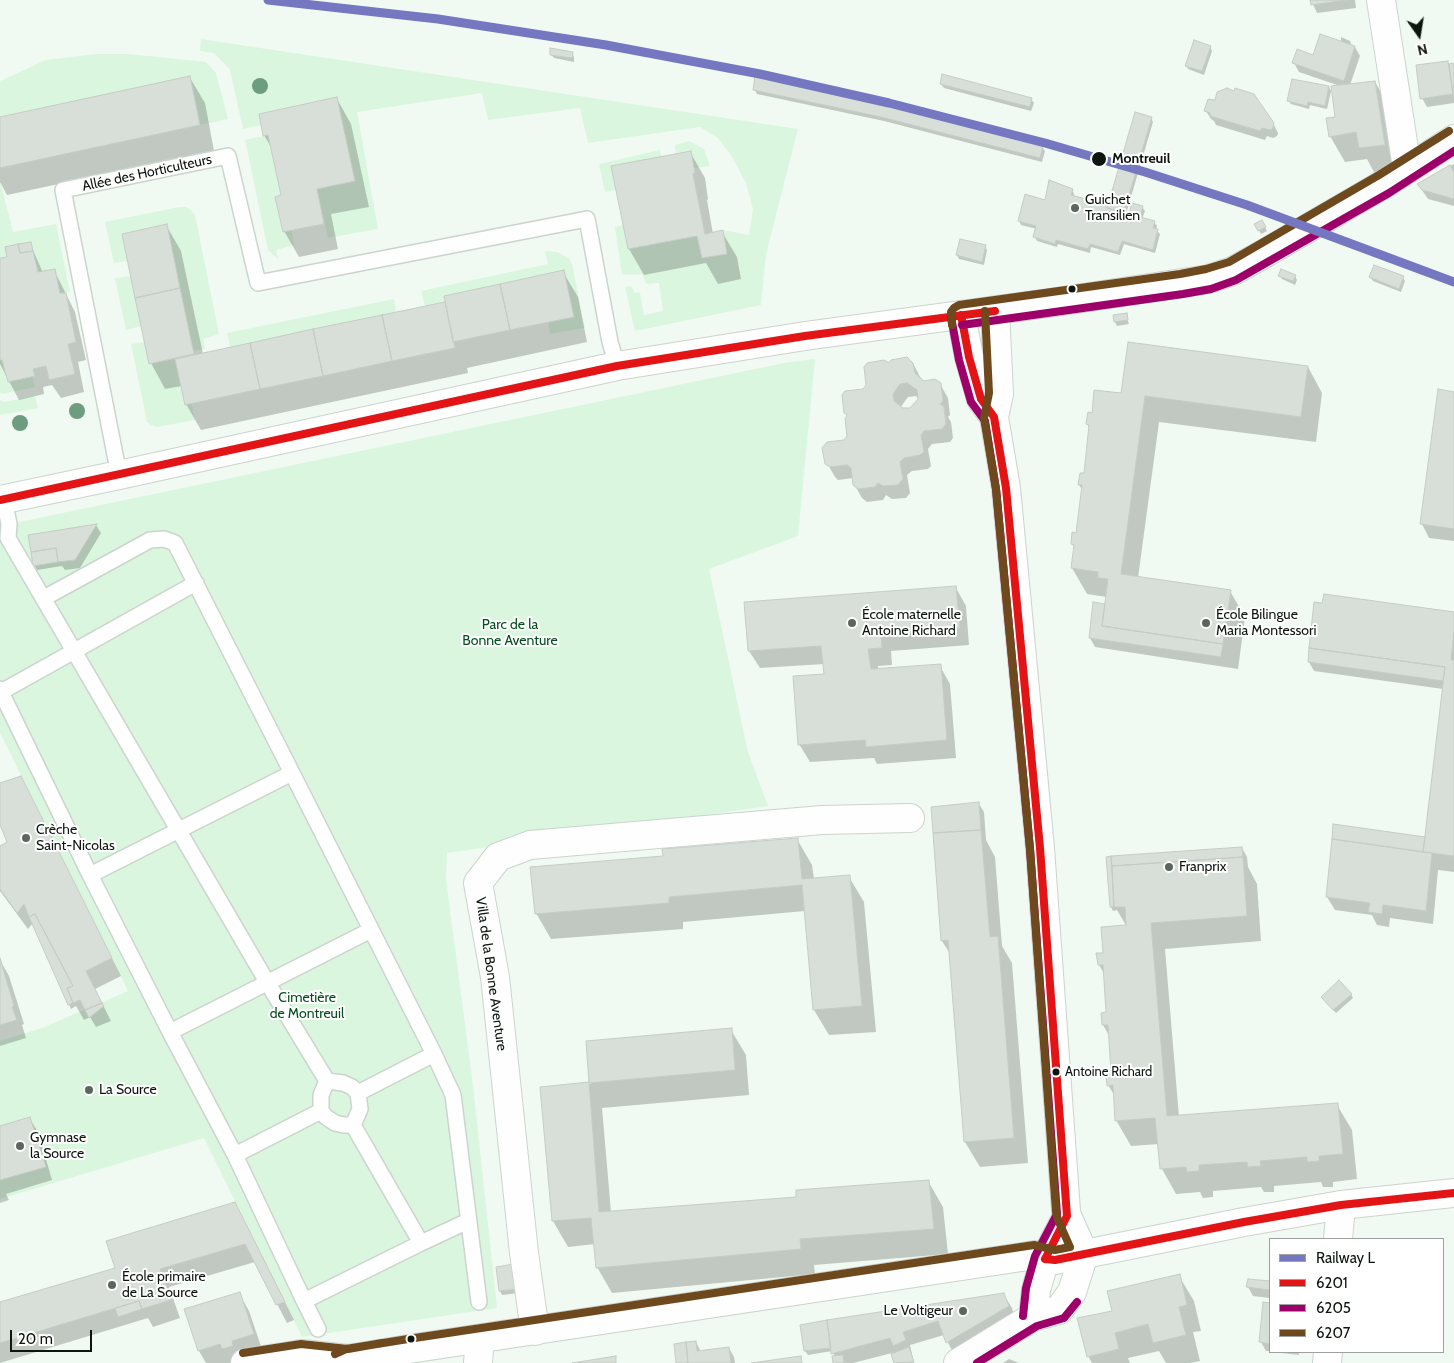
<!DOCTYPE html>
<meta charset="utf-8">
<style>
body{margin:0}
#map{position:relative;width:1454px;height:1363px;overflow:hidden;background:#f0faf2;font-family:Cabin,sans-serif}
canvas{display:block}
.legend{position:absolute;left:1269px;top:1238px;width:175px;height:115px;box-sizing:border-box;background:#fff;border:1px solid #9ea19f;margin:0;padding:6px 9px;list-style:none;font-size:15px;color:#0d150e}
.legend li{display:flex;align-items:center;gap:10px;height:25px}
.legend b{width:25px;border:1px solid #9ea19f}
.north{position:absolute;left:1394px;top:10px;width:50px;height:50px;-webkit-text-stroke:4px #fff;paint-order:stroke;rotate:167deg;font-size:14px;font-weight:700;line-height:20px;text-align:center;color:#0d150e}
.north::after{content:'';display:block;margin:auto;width:18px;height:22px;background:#0d150e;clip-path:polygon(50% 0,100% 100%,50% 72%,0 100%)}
.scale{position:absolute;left:10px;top:1330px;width:82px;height:22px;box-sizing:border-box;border:2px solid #0d150e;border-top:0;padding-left:6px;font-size:15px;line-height:18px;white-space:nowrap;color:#0d150e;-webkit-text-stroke:4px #fff;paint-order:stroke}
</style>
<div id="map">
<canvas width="1454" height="1363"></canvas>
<ul class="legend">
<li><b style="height:6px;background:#7577c0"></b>Railway L</li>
<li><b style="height:6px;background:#e21416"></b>6201</li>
<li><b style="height:6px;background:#9e006a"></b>6205</li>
<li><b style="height:6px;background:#6e491e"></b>6207</li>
</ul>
<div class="north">N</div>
<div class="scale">20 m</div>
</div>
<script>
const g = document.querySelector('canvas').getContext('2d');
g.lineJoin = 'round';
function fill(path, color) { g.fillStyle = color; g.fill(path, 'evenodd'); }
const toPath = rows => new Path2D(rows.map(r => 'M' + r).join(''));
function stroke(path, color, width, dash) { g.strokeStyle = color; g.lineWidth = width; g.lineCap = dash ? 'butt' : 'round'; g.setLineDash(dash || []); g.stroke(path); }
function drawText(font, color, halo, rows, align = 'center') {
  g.font = font + ' Cabin,sans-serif'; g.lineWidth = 4; g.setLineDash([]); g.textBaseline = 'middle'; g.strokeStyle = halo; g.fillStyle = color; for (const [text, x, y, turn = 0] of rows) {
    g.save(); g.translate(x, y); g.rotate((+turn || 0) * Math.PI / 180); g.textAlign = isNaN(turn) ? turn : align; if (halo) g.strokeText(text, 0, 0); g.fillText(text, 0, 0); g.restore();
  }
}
const green = toPath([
 [201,39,798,129,766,254,761,305,635,331,625,287,631,286,634,292,640,293,644,315,663,311,659,283,646,284,642,274,622,275,615,227,623,225,628,249,697,236,702,258,727,253,723,230,749,235,753,209,746,183,731,155,718,138,700,127,588,143,580,108,488,120,482,93,357,112,378,229,328,238,317,189,352,182,337,97,259,114,261,125,243,129,230,70,214,53,200,51],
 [96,54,129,54,206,62,216,73,228,119,200,125,190,76,0,117,0,81,46,60],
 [268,135,281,195,275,197,283,231,292,229,294,245,276,250,278,259,268,250,245,140],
 [689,141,704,149,710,166,694,168,691,151,676,153,675,145],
 [660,150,661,157,612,166,616,190,605,192,599,164],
 [0,180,13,232,56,224,70,292,60,293,38,272,31,242,6,247,7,257,0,258],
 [179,207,185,207,190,209,195,215,219,334,203,339,205,349,193,351,167,224,122,234,128,261,114,263,105,222],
 [545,251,557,252,569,258,572,264,585,328,550,334,548,322,564,270,444,296,445,302,425,306,421,291,548,264],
 [131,276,141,326,126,330,115,278],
 [394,299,396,312,230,347,227,333],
 [145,342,150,364,175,359,185,404,191,403,195,420,157,427,151,425,147,422,131,344],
 [815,359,798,536,709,569,748,752,768,806,447,853,446,879,473,1085,497,1308,302,1337,204,1138,0,1199,0,1041,42,1028,128,991,0,733,0,526,784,363],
 [0,360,2,360,8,382,32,377,35,387,2,394,0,392],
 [35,396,38,408,0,415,0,400,3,402]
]);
const shadow = toPath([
 [1311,0,1355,0,1356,8,1317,13],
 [1341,37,1350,41,1352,47,1355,47,1360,56,1350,85,1375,82,1390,108,1399,170,1375,174,1367,159,1345,162,1330,136,1336,118,1340,86,1299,72,1294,63,1314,57,1341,43],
 [1210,47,1212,51,1204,75,1188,69,1186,65],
 [572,53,574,57,574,62,554,58,551,54],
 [1448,62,1449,65,1454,64,1454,103,1427,107,1422,98],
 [190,78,205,103,214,151,7,195,0,182,0,118],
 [941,84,1031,99,1034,103,1031,111,944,88],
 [1329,87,1331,91,1327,109,1310,105,1309,109,1291,104,1288,100],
 [754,89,1042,147,1045,151,1042,162,884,121,757,94],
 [337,99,351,124,369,207,331,214,338,249,299,257,284,231,282,196,272,149,264,135],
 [1216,102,1273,123,1278,133,1277,136,1273,138,1267,136,1265,140,1216,125,1214,121,1211,119,1206,111],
 [1151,118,1153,122,1126,214,1130,216,1142,207,1145,211,1142,219,1154,222,1157,226,1156,230,1160,234,1155,253,1124,244,1120,255,1091,247,1090,253,1058,244,1057,247,1037,241,1035,237,1037,229,1021,225,1019,221,1046,201,1072,190,1074,194,1074,197,1109,207],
 [690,152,705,178,708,199,707,200,713,234,722,232,737,257,741,279,718,284,706,263,644,275,629,249,613,167],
 [1454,164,1454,206,1428,199,1418,184],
 [1262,222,1267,231,1261,234,1256,224],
 [166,225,181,251,203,354,446,303,563,272,578,297,587,342,467,368,468,373,201,430,186,404,182,386,165,389,151,363],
 [30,243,43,273,54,270,75,312,86,360,78,362,84,392,61,398,52,385,43,387,44,394,19,400,0,364,0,259,9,258],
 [985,246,987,250,984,265,959,259,957,255],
 [1280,276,1295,276,1297,280,1295,285,1282,279],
 [1370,277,1403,278,1405,281,1401,292,1373,281],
 [1126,315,1129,324,1117,326,1115,322],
 [913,363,921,379,924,382,940,384,948,398,950,415,948,417,951,422,953,438,950,442,932,444,928,449,931,466,928,469,912,471,907,475,910,493,906,498,892,499,886,495,883,500,867,502,862,498,854,484,853,478,838,480,835,477,827,463,848,437,848,417,845,412,864,390,889,365],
 [916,396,919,399,911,409,902,410,900,408,908,397],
 [1308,367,1322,393,1316,442,1159,422,1138,578,1230,591,1245,617,1238,669,1095,647,1090,638,1106,605,1107,597,1087,594,1072,568,1075,549,1072,544,1077,534,1083,491,1079,485,1085,475,1090,429,1087,424,1093,414,1122,394],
 [1454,393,1454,541,1429,538,1422,524],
 [96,525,101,533,80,568,65,570,62,566,37,570,35,566,30,536],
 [956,588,966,606,969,645,891,651,892,665,878,666,878,670,940,666,950,684,956,758,877,764,874,758,810,762,799,744,825,676,824,664,760,668,749,651],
 [1454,613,1454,872,1438,870,1433,924,1390,918,1389,927,1377,925,1372,915,1335,910,1327,897,1425,838,1443,689,1314,671,1309,662],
 [21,778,121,976,95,989,111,1021,96,1027,90,1017,84,1020,76,1006,71,1009,33,923,28,929,0,891,0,848,8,843,0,822,0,784],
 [979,804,984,812,986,840,995,857,1002,946,1012,963,1028,1163,980,1167,965,1142,950,954,942,941],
 [797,839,812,865,814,879,849,877,864,902,876,1032,829,1035,814,1010,805,911,683,922,683,929,551,939,536,913,664,857],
 [1242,848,1247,857,1248,867,1257,884,1261,941,1165,949,1179,1117,1337,1105,1352,1130,1357,1179,1333,1182,1333,1187,1323,1187,1321,1182,1274,1186,1274,1192,1264,1192,1261,1187,1213,1191,1213,1197,1203,1198,1200,1192,1176,1194,1162,1169,1159,1144,1131,1146,1116,1120,1115,1096,1108,1085,1113,1074,1110,1037,1103,1025,1108,1013,1105,975,1099,965,1104,954,1127,927,1117,910,1113,911,1111,907,1107,858],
 [0,960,9,976,24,1024,22,1025,26,1038,0,1046],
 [1351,994,1353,998,1336,1013,1325,1001],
 [731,1030,746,1055,749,1095,602,1108,611,1212,798,1198,928,1181,943,1207,948,1254,814,1265,815,1274,612,1293,597,1267,595,1244,568,1247,553,1221,541,1088,591,1084,590,1082],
 [30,1119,38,1132,52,1180,6,1194,9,1200,0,1203,0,1127],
 [244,1221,294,1320,287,1323,255,1262,169,1287,180,1318,153,1327,148,1318,0,1363,0,1304,116,1269],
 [497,1268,519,1293,502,1295,500,1291],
 [1179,1276,1194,1301,1201,1331,1193,1332,1200,1361,1190,1363,1166,1363,1159,1351,1128,1358,1130,1363,1092,1363,1088,1356,1113,1312],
 [1249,1280,1270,1282,1270,1298,1253,1296,1248,1287],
 [239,1293,249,1311,263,1352,242,1363,206,1363,199,1351],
 [1004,1295,1012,1308,1015,1320,955,1356,944,1335,910,1345,914,1363,896,1363,892,1353,853,1363,834,1363,835,1357,832,1351,808,1355,805,1351,801,1326],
 [1264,1304,1270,1304,1270,1351,1266,1351,1261,1342],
 [696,1342,701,1352,729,1348,734,1357,735,1363,678,1363],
 [1273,1352,1299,1352,1299,1355],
 [1009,1359,1019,1363,1003,1363]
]);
const building = toPath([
 [1310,0,1347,0,1311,5,1310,0],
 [1320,34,1355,46,1344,81,1292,63,1297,49,1313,55,1320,34],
 [1194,40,1211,46,1202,71,1185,66,1194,40],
 [550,48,573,52,572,58,550,55,550,48],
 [1448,61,1453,94,1420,99,1416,65,1448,61],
 [1454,63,1454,101,1449,64,1454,63],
 [942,74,1032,98,1030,107,940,84,942,74],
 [190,76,200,125,0,168,0,117,190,76],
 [755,76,885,104,1043,146,1040,158,881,117,753,90,755,76],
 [1292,79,1329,86,1325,106,1308,102,1307,106,1287,101,1292,79],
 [1375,81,1385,145,1359,148,1356,132,1329,137,1326,118,1335,117,1331,86,1375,81],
 [1227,88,1234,91,1235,88,1254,94,1274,123,1273,128,1270,130,1262,128,1260,131,1210,116,1210,113,1204,111,1208,99,1215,100,1217,92,1227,88],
 [337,97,355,181,317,189,324,224,283,232,275,197,281,195,268,135,263,136,259,114,337,97],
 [1135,112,1152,117,1124,212,1107,208,1135,112],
 [691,151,695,173,693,174,705,234,723,230,727,254,702,258,697,236,628,249,611,166,691,151],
 [1450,165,1454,173,1454,199,1422,190,1417,184,1450,165],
 [1049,180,1073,189,1071,195,1108,205,1107,208,1129,214,1132,203,1143,206,1140,217,1155,221,1153,228,1158,229,1153,250,1122,241,1118,252,1090,244,1088,249,1056,240,1055,244,1033,237,1036,226,1018,221,1025,194,1045,200,1049,180],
 [1262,220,1266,227,1258,231,1254,224,1262,220],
 [167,224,180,288,135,298,122,234,167,224],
 [960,239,986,245,982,262,956,255,960,239],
 [31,242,33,251,20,253,18,244,31,242],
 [18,244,20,253,33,251,38,272,55,269,60,293,66,293,76,342,68,344,75,374,49,380,46,366,33,369,35,376,8,382,2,360,0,360,0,258,7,257,5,247,18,244],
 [1374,265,1404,276,1399,289,1369,277,1374,265],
 [1281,269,1296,275,1293,281,1278,276,1281,269],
 [564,270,574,317,510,330,500,284,564,270],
 [500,284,510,330,453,342,444,296,500,284],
 [180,288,194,354,149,364,135,298,180,288],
 [445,302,455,348,392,361,382,315,445,302],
 [1127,313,1128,320,1114,322,1113,315,1127,313],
 [382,315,392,361,323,376,313,329,382,315],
 [313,329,323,376,260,389,250,343,313,329],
 [1128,342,1308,366,1301,417,1145,396,1121,574,1231,590,1223,644,1102,626,1108,579,1098,578,1098,572,1071,568,1074,545,1071,544,1072,532,1076,533,1082,485,1078,485,1080,473,1084,473,1089,425,1086,424,1088,412,1092,413,1094,390,1121,393,1128,342],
 [250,343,260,389,185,405,175,359,250,343],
 [907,357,913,363,915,373,924,381,935,379,941,383,943,401,940,404,944,407,946,424,942,429,924,431,921,435,924,452,920,455,904,458,900,462,903,479,898,485,883,486,878,483,875,487,858,489,853,485,851,468,847,465,830,467,825,464,822,448,827,442,844,440,847,436,845,419,847,415,844,413,842,395,845,391,863,389,866,385,864,367,867,363,884,360,889,363,891,360,907,357],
 [907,383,917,390,918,399,910,408,903,408,894,401,893,394,900,384,907,383],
 [1438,389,1454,392,1454,529,1420,524,1438,389],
 [97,524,75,560,58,562,56,548,31,552,28,535,97,524],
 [56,548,58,562,33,566,31,552,56,548],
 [956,586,960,628,881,634,882,648,868,649,871,669,941,664,947,740,866,747,865,740,798,745,793,676,824,674,821,646,748,651,744,602,956,586],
 [1324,594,1454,612,1454,631,1451,660,1454,660,1454,856,1423,852,1445,667,1309,648,1314,602,1322,603,1324,594],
 [1093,602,1105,604,1102,626,1223,644,1221,657,1089,638,1093,602],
 [1309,648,1445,667,1443,681,1308,662,1309,648],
 [21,776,112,958,86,971,102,1003,85,1010,80,1000,73,1003,67,988,73,986,35,914,29,917,24,904,17,913,0,889,0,846,7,842,0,825,0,783,21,776],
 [979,802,981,830,933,833,931,807,979,802],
 [1333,824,1425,837,1423,852,1332,839,1333,824],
 [981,830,990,937,998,936,1014,1138,964,1142,948,940,941,941,933,833,981,830],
 [798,838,802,879,850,875,862,1006,813,1010,802,885,669,897,669,903,535,914,530,867,663,856,662,849,798,838],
 [1332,839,1432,853,1426,911,1383,905,1382,914,1368,912,1370,903,1326,897,1332,839],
 [1242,847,1243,857,1112,866,1111,856,1242,847],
 [1111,856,1114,907,1110,907,1106,857,1111,856],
 [1243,857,1247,916,1151,923,1167,1116,1338,1103,1343,1154,1319,1156,1319,1161,1307,1162,1307,1157,1260,1161,1261,1166,1248,1167,1247,1162,1199,1165,1199,1171,1187,1172,1186,1167,1160,1169,1155,1118,1115,1121,1113,1085,1107,1086,1106,1074,1111,1073,1108,1025,1102,1025,1101,1013,1106,1012,1103,965,1098,965,1096,953,1103,953,1101,927,1126,925,1125,907,1114,907,1112,866,1243,857],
 [35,914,73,986,67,988,73,1003,68,1005,29,917,35,914],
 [0,958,14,1006,12,1007,17,1020,0,1025,0,958],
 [1339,980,1352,994,1333,1010,1321,997,1339,980],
 [102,1003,104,1006,89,1018,85,1010,102,1003],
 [732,1028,735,1070,589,1083,586,1041,732,1028],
 [589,1082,599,1212,796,1197,796,1190,929,1180,934,1229,800,1239,801,1249,596,1268,591,1218,552,1221,540,1087,589,1082],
 [30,1117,46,1167,0,1180,0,1126,30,1117],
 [235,1202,285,1302,276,1305,245,1244,160,1269,171,1300,142,1309,139,1301,0,1343,0,1302,115,1268,106,1241,235,1202],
 [514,1264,518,1289,499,1291,496,1267,514,1264],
 [1180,1274,1187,1305,1179,1307,1186,1335,1153,1343,1148,1324,1115,1333,1119,1349,1087,1357,1077,1318,1112,1311,1107,1291,1180,1274],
 [1248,1279,1270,1281,1270,1290,1246,1287,1248,1279],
 [240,1292,254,1334,232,1341,233,1346,222,1349,220,1344,198,1351,184,1309,240,1292],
 [1004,1293,1009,1306,946,1343,938,1321,903,1332,906,1340,893,1346,890,1338,831,1354,827,1320,1004,1293],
 [139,1301,142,1309,118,1317,115,1308,139,1301],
 [1263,1302,1270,1303,1270,1344,1259,1342,1263,1302],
 [827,1320,831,1348,804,1351,800,1325,827,1320],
 [696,1341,697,1351,729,1347,731,1363,688,1363,686,1342,696,1341],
 [686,1342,688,1363,676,1363,674,1344,686,1342],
 [909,1347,914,1362,894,1363,891,1354,909,1347],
 [843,1355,844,1363,833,1363,832,1356,843,1355],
 [616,1356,616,1363,572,1363,616,1356],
 [801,1356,802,1363,751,1363,801,1356]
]);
const service = toPath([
 [119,475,63,190,228,156,258,283,587,219,610,342,617,366],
 [4,499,9,524,8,538,267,982,327,1081],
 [44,598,150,540,164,539,175,543,292,773,434,1054,453,1095,479,1302],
 [0,689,1,692,196,583],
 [1,692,90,875,292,773],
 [90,875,170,1032,371,930],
 [170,1032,235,1155,321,1111],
 [327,1081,343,1083,352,1087,358,1093,360,1109,353,1125,344,1125,335,1123,326,1117,321,1111,321,1095,327,1081],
 [358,1093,434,1054],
 [235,1155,304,1301],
 [421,1243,468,1221],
 [318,1329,304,1301,421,1243,353,1125]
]);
const minor = toPath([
 [1381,0,1407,168],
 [961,315,969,357,981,399,994,417],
 [1338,1239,1341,1205],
 [1033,1317,1036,1290,1045,1259,1067,1216],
 [535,1331,524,1253,495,977,478,883,498,857,530,845,822,820,910,818],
 [478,1363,480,1339],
 [958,1363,1033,1317,1059,1310,1072,1292,1084,1254,1067,1216,1066,1211,1040,848,1006,488,994,417,999,394,995,311],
 [1327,1363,1328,1352]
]);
const tertiary = toPath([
 [0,500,119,475,617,366,805,336,1056,302,1209,279,1233,271,1262,255,1384,184,1454,139],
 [245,1363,302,1354,348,1359],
 [339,1363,348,1359,409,1349,1035,1255,1055,1260,1244,1222,1341,1205,1454,1193]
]);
const bus1 = toPath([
 [961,315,969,357,981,399,994,417,1006,488,1040,848,1067,1216,1045,1259],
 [0,500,617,366,805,336,995,311],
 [1045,1259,1055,1260,1244,1222,1341,1205,1454,1193]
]);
const bus2 = toPath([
 [951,317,959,360,971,402,985,421,996,489,1030,849,1057,1214,1035,1256,1026,1288,1023,1316],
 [962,325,1183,294,1211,289,1236,280,1389,193,1454,151],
 [977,1363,1037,1326,1064,1318,1077,1302]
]);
const bus3 = toPath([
 [952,325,951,312,954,308,959,305,1180,274,1206,269,1229,262,1379,175,1449,131],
 [243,1353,301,1344,348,1349,382,1343],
 [335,1354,346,1349,408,1339,1034,1245,1055,1250,1070,1247,1058,1220,1056,1212,1030,849,996,489,984,418,989,393,985,311]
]);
const rail1 = toPath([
 [268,0,438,19,606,45,760,74,889,103,1045,143,1145,172,1247,205,1454,282]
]);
const trees = [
 [260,86],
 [77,411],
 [20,423]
];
const markers = [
 [1099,159,8,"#0d150e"],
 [1075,208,5,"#5c655e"],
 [1072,289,4.5,"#0d150e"],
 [852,623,5,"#5c655e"],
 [1206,623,5,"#5c655e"],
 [26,838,5,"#5c655e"],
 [1169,867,5,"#5c655e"],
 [1056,1072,4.5,"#0d150e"],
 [89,1090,5,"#5c655e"],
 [20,1146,5,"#5c655e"],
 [112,1285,5,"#5c655e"],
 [963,1311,5,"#5c655e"],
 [411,1339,4.5,"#0d150e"]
];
const busNames = [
 ["Antoine Richard",1065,1072]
];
const stopNames = [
 ["Montreuil",1112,159]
];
const streetNames = [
 ["Allée des Horticulteurs",147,173,-12],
 ["Villa de la Bonne Aventure",491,974,82]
];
const poiNames = [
 ["Guichet",1085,200],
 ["Transilien",1085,216],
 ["École maternelle",862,615],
 ["Antoine Richard",862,631],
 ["École Bilingue",1216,615],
 ["Maria Montessori",1216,631],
 ["Crèche",36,830],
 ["Saint-Nicolas",36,846],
 ["Franprix",1179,867],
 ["La Source",99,1090],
 ["Gymnase",30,1138],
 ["la Source",30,1154],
 ["École primaire",122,1277],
 ["de La Source",122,1293],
 ["Le Voltigeur",953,1311,"right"]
];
const parkNames = [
 ["Parc de la",510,625],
 ["Bonne Aventure",510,641],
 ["Cimetière",307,998],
 ["de Montreuil",307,1014]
];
fill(green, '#dbf6df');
fill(shadow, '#0003');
fill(building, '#d7dfd8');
stroke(building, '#c4ccc5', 1);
stroke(service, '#cbd4cd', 18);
stroke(minor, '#cbd4cd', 30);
stroke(tertiary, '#cbd4cd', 30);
stroke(service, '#fdfefd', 15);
stroke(minor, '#fdfefd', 28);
stroke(tertiary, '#fdfefd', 28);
stroke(bus1, '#e21416', 8);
stroke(bus2, '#9e006a', 8);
stroke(bus3, '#6e491e', 8);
stroke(rail1, '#7577c0', 9);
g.fillStyle = '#6e9c7e';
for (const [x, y] of trees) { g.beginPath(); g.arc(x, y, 8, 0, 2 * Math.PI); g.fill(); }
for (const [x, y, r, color] of markers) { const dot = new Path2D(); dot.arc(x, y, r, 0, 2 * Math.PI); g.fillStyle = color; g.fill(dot); stroke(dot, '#fff', 2); }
drawText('13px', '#0d150e', '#fff', busNames, 'left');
drawText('bold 14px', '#0d150e', '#fff', stopNames, 'left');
drawText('14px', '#0d150e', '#fff', streetNames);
drawText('14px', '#0d150e', '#fff', poiNames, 'left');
drawText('14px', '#034f1f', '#fff', parkNames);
</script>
